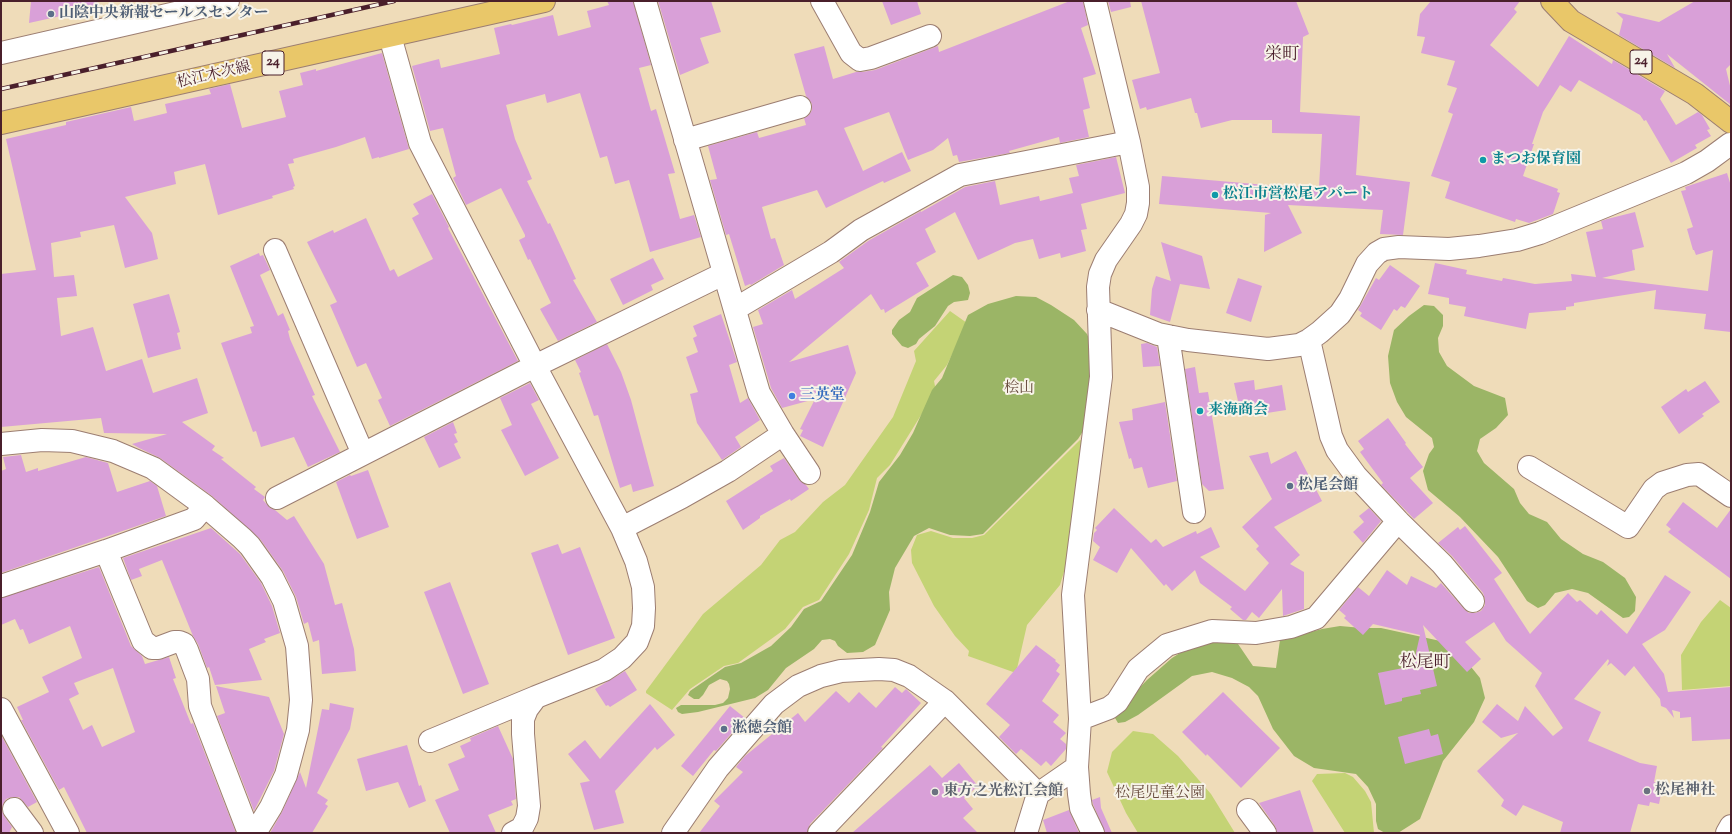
<!DOCTYPE html>
<meta charset="utf-8">
<style>
body{margin:0}
#map{position:relative;width:1732px;height:834px;overflow:hidden;background:#efdcb9;font-family:"Sorts Mill Goudy",serif}
canvas{display:block}
.frame{position:absolute;inset:0;border:2px solid #4a1f2b;pointer-events:none}
</style>
<div id="map">
<canvas width="1732" height="834"></canvas>
<div class="frame"></div>
</div>
<script>
const g = document.querySelector('canvas').getContext('2d');
g.lineJoin = 'round';
function fill(path, color) { g.fillStyle = color; g.fill(path, 'evenodd'); }
const toPath = rows => new Path2D(rows.map(r => 'M' + r).join(''));
function stroke(path, color, width, dash) { g.strokeStyle = color; g.lineWidth = width; g.lineCap = dash ? 'butt' : 'round'; g.setLineDash(dash || []); g.stroke(path); }
function drawText(font, color, halo, rows, align = 'center') {
  g.font = font + ' "Sorts Mill Goudy","Noto Serif JP",serif'; g.lineWidth = 4; g.setLineDash([]); g.textBaseline = 'middle'; g.strokeStyle = halo; g.fillStyle = color; for (const [text, x, y, turn = 0] of rows) {
    g.save(); g.translate(x, y); g.rotate((+turn || 0) * Math.PI / 180); g.textAlign = isNaN(turn) ? turn : align; if (halo) g.strokeText(text, 0, 0); g.fillText(text, 0, 0); g.restore();
  }
}
const green = toPath([
 [950,311,967,323,947,365,934,381,936,391,890,465,877,478,869,510,849,554,819,600,803,607,785,629,738,663,724,666,690,689,672,710,646,693,646,691,703,614,761,565,780,540,795,532,823,502,845,485,893,417,916,361,914,351],
 [1080,440,1086,442,1079,522,1060,585,1027,625,1016,673,968,656,969,651,955,636,934,606,912,563,911,550,917,535,931,531,953,538,972,538,984,535],
 [1720,600,1731,608,1731,686,1682,690,1681,655,1701,622],
 [1133,731,1153,734,1178,756,1211,794,1235,833,1138,833,1126,813,1107,772,1112,752],
 [1345,773,1353,777,1365,791,1371,802,1374,833,1345,833,1312,781,1317,774]
]);
const forest = toPath([
 [953,275,962,277,968,285,970,293,968,300,954,302,948,306,935,326,919,339,916,344,908,348,902,346,892,334,892,330,899,320,910,312,917,298],
 [1016,296,1036,297,1051,305,1074,320,1087,334,1096,355,1089,422,1078,439,983,534,970,536,950,535,929,528,914,536,895,568,889,592,890,610,875,645,863,652,847,653,838,646,835,641,830,639,822,640,814,649,786,668,768,690,755,698,698,712,682,714,678,712,676,708,681,705,715,705,723,703,728,698,730,689,729,684,727,681,720,679,709,685,703,695,699,699,694,699,688,695,690,691,725,667,741,663,771,646,791,627,804,609,821,601,852,555,870,512,879,482,900,455,913,433,932,390,942,378,968,315,988,304],
 [1424,305,1434,306,1443,315,1443,326,1438,338,1439,352,1447,366,1474,386,1505,398,1508,415,1496,428,1480,439,1477,451,1484,463,1514,489,1520,503,1529,514,1547,522,1561,539,1583,554,1603,562,1625,578,1636,597,1635,611,1629,617,1623,618,1588,593,1572,589,1555,593,1545,605,1538,608,1527,601,1498,557,1460,517,1428,490,1423,471,1429,454,1434,447,1432,438,1406,417,1397,402,1390,383,1388,356,1394,330,1409,316],
 [1340,626,1362,628,1381,628,1445,642,1459,652,1480,678,1485,698,1474,722,1443,761,1420,819,1398,833,1385,833,1378,829,1376,821,1376,804,1368,787,1356,774,1314,768,1294,756,1273,729,1258,696,1249,687,1232,678,1212,672,1192,676,1138,715,1125,722,1118,723,1115,718,1121,707,1147,680,1172,658,1188,648,1217,639,1236,641,1253,666,1276,668,1280,640,1322,629]
]);
const building = toPath([
 [31,1,97,1,97,8,29,23],
 [607,1,633,1,651,65,639,68,651,111,656,109,675,173,668,174,680,219,694,215,701,237,650,252,629,180,615,184,607,156,600,158,580,93,547,103,545,94,506,105,515,139,532,179,527,181,548,224,550,223,576,279,573,280,597,322,558,341,540,309,551,303,530,259,528,260,519,240,525,237,525,235,501,188,466,205,453,178,456,176,443,128,430,131,412,66,439,59,441,68,500,54,494,28,511,24,512,25,553,15,558,36,591,27,587,11,609,5],
 [658,1,711,1,721,32,700,38,709,63,680,75],
 [882,1,917,1,921,14,891,25],
 [1070,1,1083,1,1088,25,1081,28,1096,74,1083,78,1090,108,1083,110,1089,137,1060,143,1059,137,1009,151,1010,153,959,162,957,155,953,156,948,138,933,150,908,160,889,112,844,128,863,171,902,152,911,171,884,183,883,181,826,208,817,190,762,207,771,239,775,238,784,265,751,285,750,284,745,286,729,234,726,235,710,180,717,179,708,146,757,132,759,138,806,125,804,118,809,115,812,110,812,104,806,96,794,54,824,46,833,79,856,72,862,72,875,70,938,46,939,52],
 [1108,1,1130,1,1131,7,1111,12],
 [1141,1,1296,1,1309,34,1303,37,1300,112,1360,116,1356,175,1410,182,1403,235,1380,234,1383,210,1288,205,1302,233,1264,252,1265,215,1271,213,1159,204,1162,176,1278,186,1319,187,1322,134,1272,133,1272,120,1232,120,1201,128,1197,113,1195,113,1191,98,1147,110,1146,107,1140,109,1132,80,1160,73],
 [1431,1,1520,1,1514,9,1517,12,1490,45,1538,87,1569,36,1612,64,1613,60,1665,91,1660,99,1676,125,1698,112,1702,115,1710,129,1707,130,1711,136,1695,145,1697,148,1671,163,1646,120,1644,121,1640,115,1579,80,1571,92,1560,85,1543,112,1532,144,1534,144,1523,176,1558,189,1557,192,1560,193,1553,214,1529,223,1516,219,1515,222,1445,198,1450,182,1431,176,1453,114,1448,112,1457,88,1447,85,1455,61,1421,53,1425,37,1417,36,1420,14],
 [1695,1,1731,1,1731,64,1726,69,1731,90,1731,105,1667,54,1675,68,1619,35,1623,19,1616,12,1659,22],
 [382,53,409,149,379,158,379,157,372,159,365,137,336,147,293,159,294,163,288,164,295,186,293,187,294,189,272,196,273,198,218,215,205,164,174,172,176,184,125,197,152,233,158,259,125,268,114,225,80,232,81,237,51,243,54,277,74,275,77,296,57,298,61,336,93,327,106,371,142,359,153,393,197,378,208,413,182,422,215,446,212,450,224,458,221,459,256,487,254,489,265,497,263,500,270,508,275,510,287,520,294,516,324,564,335,605,342,603,354,649,356,671,322,674,319,640,313,642,308,622,304,624,296,597,283,571,260,539,212,496,160,458,139,448,132,444,167,434,104,433,101,418,1,427,1,274,36,270,6,139,66,125,66,122,131,107,134,121,167,113,165,104,211,94,209,89,230,84,242,128,286,117,279,91,303,85,300,73,316,69,316,71],
 [1116,157,1125,193,1081,204,1087,229,1081,230,1086,251,1061,258,1060,253,1039,259,1033,239,1015,243,978,260,955,212,925,229,936,252,916,263,929,286,885,313,884,309,881,310,871,294,789,362,848,345,856,373,823,447,800,436,803,430,800,429,815,399,782,408,771,388,753,327,763,324,758,310,792,290,795,299,844,268,839,262,868,241,921,211,921,212,965,187,995,181,1000,205,1039,196,1040,201,1073,193,1069,178,1079,176,1076,165],
 [1727,173,1731,186,1731,332,1704,329,1706,314,1654,309,1656,290,1574,303,1574,306,1566,307,1566,310,1529,313,1526,329,1464,316,1466,307,1449,304,1449,298,1428,294,1435,263,1467,270,1466,274,1502,281,1503,278,1535,284,1572,281,1571,274,1596,277,1586,232,1603,229,1601,221,1607,219,1635,212,1644,247,1632,250,1635,270,1602,278,1708,291,1713,250,1696,255,1694,250,1693,250,1687,229,1693,227,1681,191,1686,190,1685,187],
 [432,194,449,227,448,228,518,361,390,426,378,400,382,398,366,363,357,367,330,305,337,302,307,242,333,230,334,233,366,218,390,271,394,269,398,277,433,259,412,218,419,214,413,204],
 [1161,242,1202,256,1210,289,1180,284,1170,322,1150,315,1152,289,1156,276,1171,281],
 [259,253,260,256,263,255,270,270,260,275,278,316,283,313,290,330,288,331,290,339,315,395,312,396,340,452,308,467,294,437,261,447,256,431,253,432,221,343,252,333,250,327,254,326,230,266],
 [653,258,664,279,651,285,653,290,623,305,610,279],
 [1390,265,1420,286,1405,308,1401,306,1397,311,1394,309,1381,330,1360,316,1362,313,1358,310,1376,278,1379,280],
 [1238,278,1262,286,1251,322,1226,313],
 [169,294,180,332,177,333,181,349,148,358,133,304],
 [721,314,737,362,729,365,740,403,748,398,760,420,735,437,741,447,722,460,697,423,690,394,698,392,686,357,698,352,693,338,697,336,693,326],
 [1147,343,1157,347,1160,366,1143,367,1141,344],
 [607,344,621,372,631,400,654,486,633,492,631,484,620,488,598,415,594,416,579,373,581,372,575,360],
 [1195,367,1199,393,1208,392,1224,489,1209,491,1202,484,1185,369],
 [1254,380,1255,390,1282,385,1286,410,1267,413,1265,406,1240,410,1234,383],
 [1705,381,1720,402,1702,414,1704,416,1679,434,1661,407,1686,389,1688,392],
 [530,383,539,400,531,404,559,458,525,476,501,430,512,425,500,398],
 [1165,402,1177,481,1148,488,1142,467,1134,469,1131,458,1129,459,1119,422,1133,420,1132,409],
 [1388,418,1406,443,1405,444,1423,467,1410,478,1433,503,1414,519,1381,485,1383,483,1360,452,1364,449,1358,441],
 [453,422,457,433,454,434,458,442,454,444,461,458,439,468,424,437],
 [1296,451,1322,501,1274,527,1300,555,1290,564,1304,572,1304,609,1283,616,1282,589,1259,618,1252,612,1246,620,1243,620,1230,609,1232,607,1200,583,1195,570,1172,591,1166,584,1164,586,1131,548,1117,573,1093,560,1100,547,1093,541,1094,533,1097,530,1095,528,1114,508,1151,543,1156,539,1163,547,1196,531,1197,534,1211,527,1220,547,1200,557,1245,591,1269,563,1256,549,1259,546,1242,527,1272,499,1249,456,1268,452,1271,464],
 [21,455,26,472,38,468,38,471,86,457,108,463,117,492,150,481,157,486,166,516,1,573,1,471,6,469,3,457],
 [784,458,799,480,806,485,809,489,791,501,790,499,760,516,760,518,743,530,726,501,773,471,770,466],
 [368,470,389,527,357,539,336,482,350,475,351,476],
 [1683,502,1717,528,1731,509,1731,579,1668,532,1671,529,1666,525],
 [1369,508,1381,521,1363,543,1353,532,1364,522,1359,516],
 [1465,526,1502,573,1494,579,1530,634,1568,593,1577,602,1580,600,1597,615,1601,610,1627,634,1665,575,1691,592,1665,630,1642,644,1664,674,1668,692,1731,687,1731,739,1692,741,1691,717,1680,718,1680,712,1672,710,1674,718,1666,708,1661,706,1660,699,1634,666,1625,676,1611,663,1607,666,1609,661,1608,659,1574,699,1601,712,1588,741,1640,763,1657,766,1654,782,1663,784,1659,804,1650,802,1649,806,1638,804,1630,833,1560,833,1563,822,1523,805,1516,816,1501,806,1504,800,1477,771,1518,733,1501,738,1482,722,1497,704,1518,721,1525,706,1553,736,1563,728,1535,686,1542,673,1506,641,1494,622,1465,642,1481,659,1467,672,1423,625,1437,686,1420,690,1421,694,1402,698,1402,701,1385,705,1378,673,1413,666,1420,635,1373,624,1363,635,1344,618,1346,616,1339,610,1358,587,1369,596,1387,570,1407,585,1411,576,1436,588,1441,583,1464,609,1469,613,1475,613,1481,611,1485,605,1485,599,1483,593,1452,556,1438,543,1458,527,1460,530],
 [211,528,240,554,261,583,272,606,280,633,264,639,266,642,249,649,262,680,215,685,209,667,207,668,198,644,193,636,162,560,139,569,142,576,131,580,123,558],
 [558,544,562,554,580,547,615,638,568,655,531,553],
 [99,567,131,646,142,656,145,664,169,657,176,678,173,679,191,724,193,723,236,833,87,833,64,787,59,790,21,720,23,720,17,707,49,692,42,677,82,658,70,626,29,644,23,629,20,630,15,619,1,625,1,598],
 [113,668,135,732,102,747,92,725,83,730,69,699,79,694,74,683],
 [450,582,489,684,463,694,424,592],
 [1036,645,1056,660,1055,661,1060,665,1056,671,1060,674,1042,701,1059,715,1053,722,1066,733,1060,739,1066,744,1066,749,1051,766,1046,761,1041,766,1021,749,1016,754,999,737,1010,725,986,704],
 [625,671,637,690,610,707,608,705,606,706,595,689],
 [216,686,269,697,284,734,274,771,254,811,217,716,225,713],
 [895,687,902,693,906,689,921,703,881,747,883,748,810,824,807,833,699,833,720,806,714,801,743,772,736,767,745,756,798,713,805,722,836,691,849,703,859,692,876,708],
 [1223,692,1280,748,1241,788,1207,754,1206,756,1182,732],
 [330,703,354,708,350,729,317,793,328,800,325,804,328,806,312,833,270,833,282,812,300,772,306,788,322,709,329,710],
 [650,704,675,735,657,750,655,747,615,791,624,823,594,830,580,783,590,781,568,754,585,740,600,759],
 [730,706,745,718,716,751,714,750,693,776,681,766],
 [498,726,513,759,516,799,511,801,513,805,488,815,496,833,450,833,435,800,459,790,448,764,465,757,460,746,471,741,470,738],
 [1429,729,1431,736,1438,734,1443,754,1405,764,1398,737],
 [1,735,37,802,28,807,19,797,12,797,6,799,3,804,2,810,4,816,12,827,9,833,1,833],
 [407,745,419,786,421,785,426,801,409,808,398,782,366,791,357,759],
 [959,763,978,786,964,798,973,809,963,818,978,833,852,833,930,765,942,778],
 [1300,790,1314,833,1277,833,1275,826,1259,803],
 [1100,797,1101,808,1112,833,1105,833,1093,804,1092,800],
 [1069,810,1079,833,1047,833,1043,820]
]);
const minor = toPath([
 [645,1,759,393,783,434,809,473],
 [822,1,851,53,860,60,871,58,930,36],
 [390,36,420,143,535,366,622,528,636,561,643,587,644,608,643,626,637,642,622,658,604,670,536,697,527,709,523,719,523,734,529,806,527,818,522,828,513,833],
 [1,53,228,1],
 [685,140,800,107],
 [275,250,363,454],
 [735,309,831,252,861,230,960,175,1129,142],
 [1098,310,1158,334,1188,340,1268,349,1299,345,1309,340,1320,332,1340,314,1350,299,1367,264,1377,253,1384,249,1399,247,1449,249,1479,246,1517,240,1540,233,1686,173,1707,161,1730,144],
 [1168,336,1194,512],
 [1309,340,1331,436,1337,450,1356,476,1398,521,1442,564,1473,601],
 [1,444,42,440,72,441,113,451,153,468,205,506,242,538,250,546,272,577,284,601,297,646,301,700,298,730,286,775,271,807,255,833],
 [1529,467,1628,527,1654,489,1662,483,1687,475,1699,474,1731,496],
 [277,498,535,366,723,274],
 [622,528,682,497,728,471,783,434],
 [106,551,143,641,152,648,158,648,174,642,179,642,184,644,187,650,198,679,200,706,249,833],
 [1,586,106,551,194,519,205,506],
 [1,709,68,833],
 [1080,719,1109,708,1117,702,1138,669,1167,645,1212,631,1256,633,1291,627,1316,618,1398,521],
 [430,741,536,697],
 [14,809,32,833],
 [1248,810,1265,833],
 [673,833,718,768,774,704,798,686,821,676,841,671,879,669,894,670,909,676,945,701,1038,794],
 [819,833,945,701],
 [1026,833,1038,794,1077,767],
 [1093,833,1081,808,1079,794,1077,767,1080,719,1073,595,1101,377,1098,287,1100,274,1106,260,1131,224,1136,214,1138,203,1138,187,1129,142,1095,1],
 [1727,833,1731,826]
]);
const primary = toPath([
 [1552,1,1571,21,1695,94,1731,122],
 [1,123,544,1]
]);
const rail = toPath([
 [1,89,394,1]
]);
const markers = [
 [51,14,4,"#5c6f8a"],
 [1483,160,4,"#0f9aa8"],
 [1215,195,4,"#0f9aa8"],
 [792,396,4,"#3f7fe0"],
 [1200,411,4,"#0f9aa8"],
 [1290,486,4,"#5c6f8a"],
 [724,729,4,"#5c6f8a"],
 [1647,791,4,"#6b7280"],
 [935,792,4,"#6b7280"]
];
const shields = [
 [1641,62,22],
 [273,63,22]
];
const shieldNames = [
 ["24",1641,62],
 ["24",273,63]
];
const serviceNames = [
 ["山陰中央新報セールスセンター",59,14],
 ["松尾会館",1298,486],
 ["淞徳会館",732,729]
];
const streetNames = [
 ["松江木次線",214,76,-13]
];
const cultureNames = [
 ["まつお保育園",1491,160],
 ["松江市営松尾アパート",1223,195],
 ["来海商会",1208,411]
];
const parkNames = [
 ["桧山",1019,389],
 ["松尾児童公園",1160,794]
];
const shopNames = [
 ["三英堂",800,396]
];
const worshipNames = [
 ["松尾神社",1655,791],
 ["東方之光松江会館",943,792]
];
const quarterNames = [
 ["栄町",1282,56],
 ["松尾町",1425,664]
];
fill(green, '#c4d375');
fill(forest, '#9bb566');
fill(building, '#d9a0d8');
stroke(minor, '#9c7e72', 24);
stroke(primary, '#9c7e72', 24);
stroke(minor, '#fff', 22);
stroke(primary, '#e9c769', 22);
stroke(rail, '#4a1f2b', 4.5);
stroke(rail, '#f7f3e8', 3, [9]);
for (const [x, y, r, color] of markers) { const dot = new Path2D(); dot.arc(x, y, r, 0, 2 * Math.PI); g.fillStyle = color; g.fill(dot); stroke(dot, '#f7f3e8', 1.5); }
for (const [x, y, w] of shields) { const box = new Path2D(); box.roundRect(x - w / 2, y - 12, w, 24, 3); g.fillStyle = '#f7f3e8'; g.fill(box); stroke(box, '#4a1f2b', 1); }
drawText('bold 14px', '#4a1f2b', null, shieldNames);
drawText('bold 15px', '#4e5e75', '#f7f3e8', serviceNames, 'left');
drawText('15px', '#4a1f2b', '#f7f3e8', streetNames);
drawText('bold 15px', '#0d838f', '#f7f3e8', cultureNames, 'left');
drawText('15px', '#684c3e', '#f7f3e8', parkNames);
drawText('bold 15px', '#366cbe', '#f7f3e8', shopNames, 'left');
drawText('bold 15px', '#5b616d', '#f7f3e8', worshipNames, 'left');
drawText('17px', '#4a1f2b', '#f7f3e8', quarterNames);
</script>
